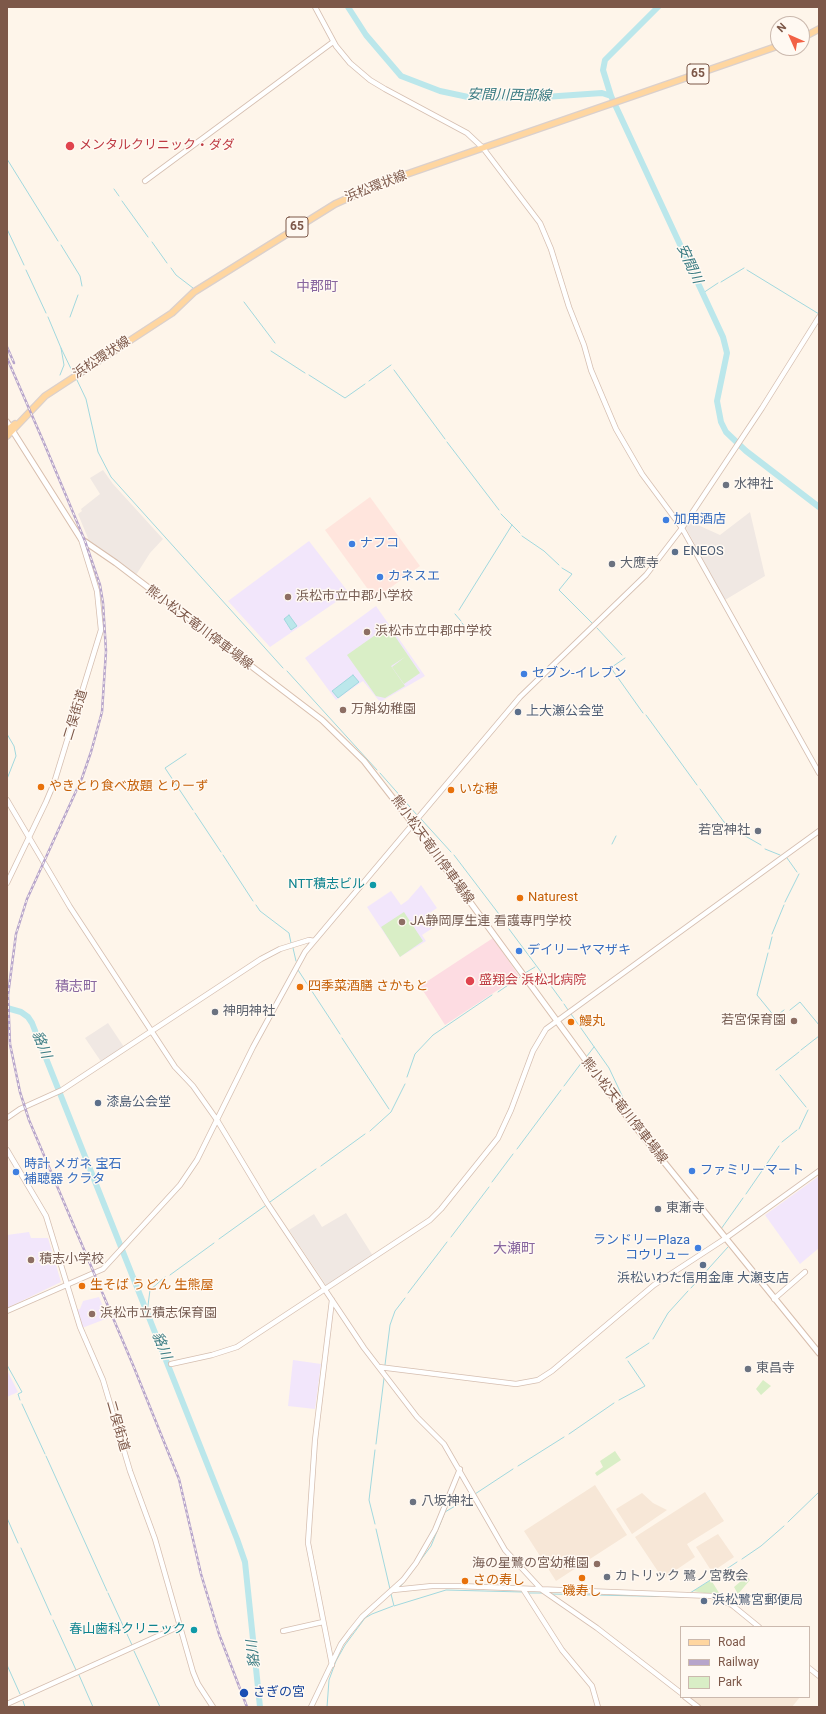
<!DOCTYPE html>
<meta charset="utf-8">
<style>
body{margin:0}
#map{position:relative;width:826px;height:1714px;overflow:hidden;background:#fef5ea;font-family:Roboto,sans-serif}
canvas{display:block}
.frame{position:absolute;inset:0;border:8px solid #7d5849;pointer-events:none}
.legend{position:absolute;left:680px;top:1626px;width:130px;height:72px;box-sizing:border-box;background:#fff9f2;border:1px solid #cbb9ae;margin:0;padding:5px 7px;list-style:none;font-size:12px;color:#7d5849}
.legend li{display:flex;align-items:center;gap:8px;height:20px}
.legend b{width:20px;border:1px solid #cbb9ae}
.north{position:absolute;left:770px;top:16px;width:40px;height:40px;box-sizing:border-box;background:#fff9f2;border:1px solid #cbb9ae;border-radius:50%;rotate:315deg;font-size:11px;font-weight:700;line-height:16px;text-align:center;color:#7d5849}
.north::after{content:'';display:block;margin:auto;width:14px;height:18px;background:#f26145;clip-path:polygon(50% 0,100% 100%,50% 72%,0 100%)}
</style>
<div id="map">
<canvas width="826" height="1714"></canvas>
<div class="frame"></div>
<ul class="legend">
<li><b style="height:5px;background:#ffd6a0"></b>Road</li>
<li><b style="height:5px;background:#b7a5cb"></b>Railway</li>
<li><b style="height:11px;background:#d9eec6"></b>Park</li>
</ul>
<div class="north">N</div>
</div>
<script>
const g = document.querySelector('canvas').getContext('2d');
g.lineJoin = 'round';
function fill(path, color) { g.fillStyle = color; g.fill(path, 'evenodd'); }
const toPath = rows => new Path2D(rows.map(r => 'M' + r).join(''));
function stroke(path, color, width, dash) { g.strokeStyle = color; g.lineWidth = width; g.lineCap = dash ? 'butt' : 'round'; g.setLineDash(dash || []); g.stroke(path); }
function drawText(font, color, halo, rows, align = 'center') {
  g.font = font + ' Roboto,"Noto Sans JP",sans-serif'; g.lineWidth = 3; g.setLineDash([]); g.textBaseline = 'middle'; g.strokeStyle = halo; g.fillStyle = color; for (const [text, x, y, turn = 0] of rows) {
    g.save(); g.translate(x, y); g.rotate((+turn || 0) * Math.PI / 180); g.textAlign = isNaN(turn) ? turn : align; if (halo) g.strokeText(text, 0, 0); g.fillText(text, 0, 0); g.restore();
  }
}
const residential = toPath([
 [595,1485,627,1535,556,1581,524,1531],
 [705,1492,724,1521,687,1544,695,1557,663,1579,635,1537],
 [642,1493,653,1503,667,1510,632,1534,616,1509],
 [718,1534,734,1557,712,1572,696,1547],
 [689,1697,800,1697,792,1707,701,1707]
]);
const commercial = toPath([
 [370,497,420,566,375,599,325,530]
]);
const industrial = toPath([
 [103,470,113,484,163,539,150,553,136,575,86,540,88,538,78,514,82,511,81,509,100,494,90,478],
 [750,512,765,576,725,600,686,528,687,525,689,521,720,535],
 [108,1023,124,1047,102,1063,85,1038],
 [346,1213,373,1256,328,1286,326,1285,289,1230,314,1214,322,1227]
]);
const education = toPath([
 [309,541,349,593,270,647,228,601],
 [376,606,425,676,380,702,363,681,336,700,305,658],
 [421,885,437,908,424,917,428,924,442,916,445,920,422,935,426,941,400,957,367,907,391,891,401,905,408,900],
 [819,1176,819,1248,800,1264,765,1215],
 [29,1232,31,1238,48,1238,61,1282,7,1308,7,1235],
 [99,1297,108,1318,82,1328,76,1310,80,1309,83,1301],
 [293,1360,321,1364,315,1409,288,1406],
 [7,1370,18,1392,7,1397]
]);
const medical = toPath([
 [493,938,519,976,445,1025,420,986]
]);
const green = toPath([
 [388,626,420,673,404,684,392,667,405,657,391,666,405,686,385,698,376,696,347,655],
 [404,912,423,941,400,957,381,927],
 [763,1380,771,1386,761,1395,756,1389],
 [615,1451,621,1460,597,1476,595,1473,603,1467,600,1461],
 [747,1576,750,1580,738,1594,734,1587],
 [711,1580,721,1596,693,1591]
]);
const water = toPath([
 [289,615,297,626,291,630,284,619,289,615],
 [353,675,359,682,338,698,332,691,353,675]
]);
const stream = toPath([
 [7,159,58,241],
 [114,189,119,196],
 [122,201,148,237],
 [7,229,24,265],
 [152,242,167,263],
 [61,245,80,276,82,286],
 [171,268,176,275,193,288],
 [26,270,46,313],
 [747,270,819,314],
 [721,282,744,268],
 [703,293,718,283],
 [244,302,275,343],
 [48,317,61,348,64,365,60,375],
 [70,317,78,295],
 [61,348,74,375],
 [271,351,305,373],
 [394,370,445,439],
 [309,375,345,398,365,384],
 [76,378,86,399,98,452,111,477,283,668],
 [369,381,391,365],
 [447,442,499,510],
 [501,514,520,533],
 [522,536,544,551,559,565],
 [562,568,572,574,559,590,592,623],
 [459,610,512,525],
 [455,614,461,621],
 [462,623,466,628],
 [597,628,622,655],
 [612,667,625,658],
 [611,668,643,713],
 [287,671,377,770],
 [646,715,697,785],
 [7,734,14,746,16,756,7,779],
 [186,754,165,768,193,810],
 [380,773,417,815],
 [700,789,724,822,737,830],
 [195,813,221,852],
 [421,819,451,852],
 [740,833,761,845],
 [612,844,616,836],
 [765,849,780,855],
 [223,855,253,901],
 [454,855,505,922],
 [787,858,797,872],
 [785,902,799,874],
 [256,905,260,911,289,933,291,943],
 [509,929,550,984],
 [772,934,784,905],
 [293,948,296,961],
 [769,949,772,937],
 [768,953,757,995,775,1017,784,1010],
 [298,970,340,1034],
 [525,973,535,967],
 [551,986,562,1001],
 [498,992,520,977],
 [564,1004,568,1010],
 [790,1010,800,1002,819,1025],
 [571,1014,609,1068,627,1106],
 [342,1038,389,1109],
 [801,1050,819,1036],
 [587,1056,594,1047],
 [776,1070,799,1052],
 [780,1075,806,1107],
 [407,1077,415,1054,433,1035,492,995],
 [564,1086,582,1062],
 [628,1108,661,1150],
 [799,1129,808,1110],
 [370,1131,391,1112,405,1084],
 [782,1142,797,1130],
 [517,1149,561,1090],
 [321,1166,365,1134],
 [492,1182,513,1154],
 [746,1194,779,1146],
 [270,1202,316,1169],
 [721,1229,743,1198],
 [451,1237,489,1187],
 [219,1239,265,1206],
 [170,1275,214,1243],
 [691,1288,728,1247],
 [408,1293,447,1242],
 [147,1313,150,1290,165,1277],
 [653,1339,668,1313,688,1291],
 [626,1358,649,1343],
 [7,1365,22,1392,18,1394,20,1400],
 [385,1365,390,1325,395,1311,405,1298],
 [619,1400,645,1386,628,1361],
 [22,1404,45,1454],
 [569,1434,614,1403],
 [376,1444,384,1378],
 [46,1456,107,1591],
 [518,1466,564,1437],
 [475,1494,513,1469],
 [7,1518,18,1543],
 [788,1522,819,1492],
 [375,1524,369,1500,375,1450],
 [376,1529,390,1589],
 [21,1548,51,1615],
 [742,1559,761,1546,784,1526],
 [725,1570,737,1562],
 [408,1577,431,1546,445,1512,472,1496],
 [400,1587,404,1582],
 [108,1593,132,1645],
 [527,1593,544,1593],
 [690,1593,720,1574],
 [391,1594,394,1606,446,1590,522,1592],
 [551,1594,684,1597],
 [53,1620,76,1670],
 [134,1651,160,1707],
 [7,1665,20,1694],
 [79,1675,93,1707],
 [23,1701,25,1707],
 [327,1707,329,1680,336,1661,345,1645,365,1618,372,1614,393,1606]
]);
const river = toPath([
 [348,7,366,35,401,76,440,91,468,97,530,98,602,93,611,96],
 [658,7,605,60,603,70,611,96,723,337,727,353,717,401,721,422,726,432,746,451,819,507],
 [7,1008,21,1012,28,1017,32,1023,237,1539,245,1562,260,1707]
]);
const tertiary = toPath([
 [315,7,336,46,350,63,370,80,385,89,467,133,483,148,540,223,551,249,569,307,584,345,591,370,616,429,642,474,682,528,819,773],
 [145,181,333,42],
 [7,800,70,907,175,1067,193,1086,217,1120,267,1203,364,1348,417,1417,444,1444,505,1550,542,1590,597,1628,681,1693],
 [7,883,46,802,54,783,101,630,97,591,81,539],
 [7,1118,20,1109,62,1090,261,959,280,949,309,940,314,941],
 [7,1150,46,1216,80,1327,103,1380,130,1471,155,1539,193,1672,198,1684,213,1707],
 [774,1299,805,1272],
 [7,1311,103,1269,180,1185,197,1160,253,1047,305,952,520,697,646,575,682,528,762,408,819,317],
 [171,1364,212,1355,237,1347,430,1220,441,1209,498,1138,511,1110,533,1051,546,1029,819,831],
 [379,1367,516,1384,538,1380,552,1371,654,1285,726,1238,819,1171],
 [523,1589,562,1650,592,1686,598,1707],
 [393,1590,432,1586,459,1586,712,1596,732,1605,759,1627],
 [283,1631,323,1622],
 [332,1665,308,1543,315,1440,332,1300],
 [809,1668,819,1676],
 [685,1697,698,1707],
 [7,1704,180,1626],
 [311,1707,341,1644,350,1632,362,1617,403,1580,416,1563,435,1530,460,1469]
]);
const secondary = toPath([
 [7,422,81,539,116,563,322,720,364,761,413,824,625,1114,819,1353]
]);
const primary = toPath([
 [802,38,819,29],
 [7,430,15,424],
 [7,436,45,396,172,313,194,292,335,204,384,182,778,46]
]);
const rail = toPath([
 [7,347,14,363],
 [7,358,44,443,85,541,100,585,103,603,106,651,102,712,91,752,82,778,27,899,16,934,8,995,10,1044,20,1092,29,1120,133,1365,179,1479,201,1574,219,1634,247,1707]
]);
const markers = [
 [70,146,5,"#e0444e"],
 [726,485,4,"#6b7280"],
 [666,520,4,"#3f7fe0"],
 [352,544,4,"#3f7fe0"],
 [675,552,4,"#5c6f8a"],
 [612,564,4,"#6b7280"],
 [380,577,4,"#3f7fe0"],
 [288,597,4,"#8d6e63"],
 [367,632,4,"#8d6e63"],
 [524,674,4,"#3f7fe0"],
 [343,710,4,"#8d6e63"],
 [518,712,4,"#5c6f8a"],
 [41,787,4,"#e8710a"],
 [451,790,4,"#e8710a"],
 [758,831,4,"#6b7280"],
 [373,885,4,"#0f9aa8"],
 [520,898,4,"#e8710a"],
 [402,922,4,"#8d6e63"],
 [519,951,4,"#3f7fe0"],
 [470,981,5,"#e0444e"],
 [300,987,4,"#e8710a"],
 [215,1012,4,"#6b7280"],
 [794,1021,4,"#8d6e63"],
 [571,1022,4,"#e8710a"],
 [98,1103,4,"#5c6f8a"],
 [692,1171,4,"#3f7fe0"],
 [16,1172,4,"#3f7fe0"],
 [658,1209,4,"#6b7280"],
 [698,1248,4,"#3f7fe0"],
 [31,1260,4,"#8d6e63"],
 [703,1265,4,"#5c6f8a"],
 [82,1286,4,"#e8710a"],
 [92,1314,4,"#8d6e63"],
 [748,1369,4,"#6b7280"],
 [413,1502,4,"#6b7280"],
 [597,1564,4,"#8d6e63"],
 [607,1577,4,"#6b7280"],
 [582,1578,4,"#e8710a"],
 [465,1581,4,"#e8710a"],
 [704,1601,4,"#5c6f8a"],
 [194,1630,4,"#0f9aa8"],
 [244,1693,5,"#1a4fb4"]
];
const shields = [
 [698,74,22],
 [297,227,22]
];
const shieldNames = [
 ["65",698,74],
 ["65",297,227]
];
const healthNames = [
 ["メンタルクリニック・ダダ",79,146],
 ["盛翔会 浜松北病院",479,981]
];
const streetNames = [
 ["浜松環状線",376,187,-21],
 ["浜松環状線",102,358,-33],
 ["熊小松天竜川停車場線",199,628,37],
 ["二俣街道",76,715,-73],
 ["熊小松天竜川停車場線",432,850,54],
 ["熊小松天竜川停車場線",624,1111,52],
 ["二俣街道",117,1426,74]
];
const worshipNames = [
 ["水神社",734,485],
 ["大應寺",620,564],
 ["若宮神社",750,831,"right"],
 ["神明神社",223,1012],
 ["東漸寺",666,1209],
 ["東昌寺",756,1369],
 ["八坂神社",421,1502],
 ["カトリック 鷺ノ宮教会",615,1577]
];
const shopNames = [
 ["加用酒店",674,520],
 ["ナフコ",360,544],
 ["カネスエ",388,577],
 ["セブン-イレブン",532,674],
 ["デイリーヤマザキ",527,951],
 ["時計 メガネ 宝石",24,1165],
 ["補聴器 クラタ",24,1180],
 ["ファミリーマート",700,1171],
 ["ランドリーPlaza",690,1241,"right"],
 ["コウリュー",690,1256,"right"]
];
const serviceNames = [
 ["ENEOS",683,552],
 ["上大瀬公会堂",526,712],
 ["漆島公会堂",106,1103],
 ["浜松いわた信用金庫 大瀬支店",703,1279,"center"],
 ["浜松鷺宮郵便局",712,1601]
];
const educationNames = [
 ["浜松市立中郡小学校",296,597],
 ["浜松市立中郡中学校",375,632],
 ["万斛幼稚園",351,710],
 ["JA静岡厚生連 看護専門学校",410,922],
 ["若宮保育園",786,1021,"right"],
 ["積志小学校",39,1260],
 ["浜松市立積志保育園",100,1314],
 ["海の星鷺の宮幼稚園",589,1564,"right"]
];
const foodNames = [
 ["やきとり食べ放題 とりーず",49,787],
 ["いな穂",459,790],
 ["Naturest",528,898],
 ["四季菜酒膳 さかもと",308,987],
 ["鰻丸",579,1022],
 ["生そば うどん 生熊屋",90,1286],
 ["さの寿し",473,1581],
 ["磯寿し",582,1592,"center"]
];
const cultureNames = [
 ["NTT積志ビル",365,885],
 ["春山歯科クリニック",186,1630]
];
const transitNames = [
 ["さぎの宮",253,1693]
];
const waterNames = [
 ["安間川西部線",509,96,1],
 ["安間川",689,264,65],
 ["貉川",41,1045,68],
 ["貉川",161,1346,68],
 ["貉川",254,1654,-96]
];
const neighbourhoodNames = [
 ["中郡町",317,287],
 ["積志町",76,987],
 ["大瀬町",514,1249]
];
fill(residential, '#f7e7d7');
fill(commercial, '#ffe5dd');
fill(industrial, '#f0e8e3');
fill(education, '#f2e6fb');
fill(medical, '#fddce2');
fill(green, '#d9eec6');
fill(water, '#bbe7eb');
stroke(water, '#a1d8de', 1);
stroke(stream, '#a1d8de', 1);
stroke(river, '#bbe7eb', 6);
stroke(tertiary, '#d5beb0', 6);
stroke(secondary, '#d8bead', 7);
stroke(primary, '#dbd0cc', 8);
stroke(tertiary, '#fff', 4.5);
stroke(secondary, '#fff', 5);
stroke(primary, '#ffd6a0', 5.5);
stroke(rail, '#b7a5cb', 2.5);
stroke(rail, '#fff9f2', 1, [3]);
for (const [x, y, r, color] of markers) { const dot = new Path2D(); dot.arc(x, y, r, 0, 2 * Math.PI); g.fillStyle = color; g.fill(dot); stroke(dot, '#fff9f2', 1.5); }
for (const [x, y, w] of shields) { const box = new Path2D(); box.roundRect(x - w / 2, y - 10, w, 20, 3); g.fillStyle = '#fff9f2'; g.fill(box); stroke(box, '#7d5849', 1); }
drawText('bold 12px', '#7d5849', null, shieldNames);
drawText('13px', '#be3a42', '#fff9f2', healthNames, 'left');
drawText('13px', '#7d5849', '#fff9f2', streetNames);
drawText('13px', '#5b616d', '#fff9f2', worshipNames, 'left');
drawText('13px', '#366cbe', '#fff9f2', shopNames, 'left');
drawText('13px', '#4e5e75', '#fff9f2', serviceNames, 'left');
drawText('13px', '#785e54', '#fff9f2', educationNames, 'left');
drawText('13px', '#c56008', '#fff9f2', foodNames, 'left');
drawText('13px', '#0d838f', '#fff9f2', cultureNames, 'right');
drawText('13px', '#164399', '#fff9f2', transitNames, 'left');
drawText('italic 14px', '#3b7c83', '#fff9f2', waterNames);
drawText('14px', '#88669f', '#fff9f2', neighbourhoodNames);
</script>
